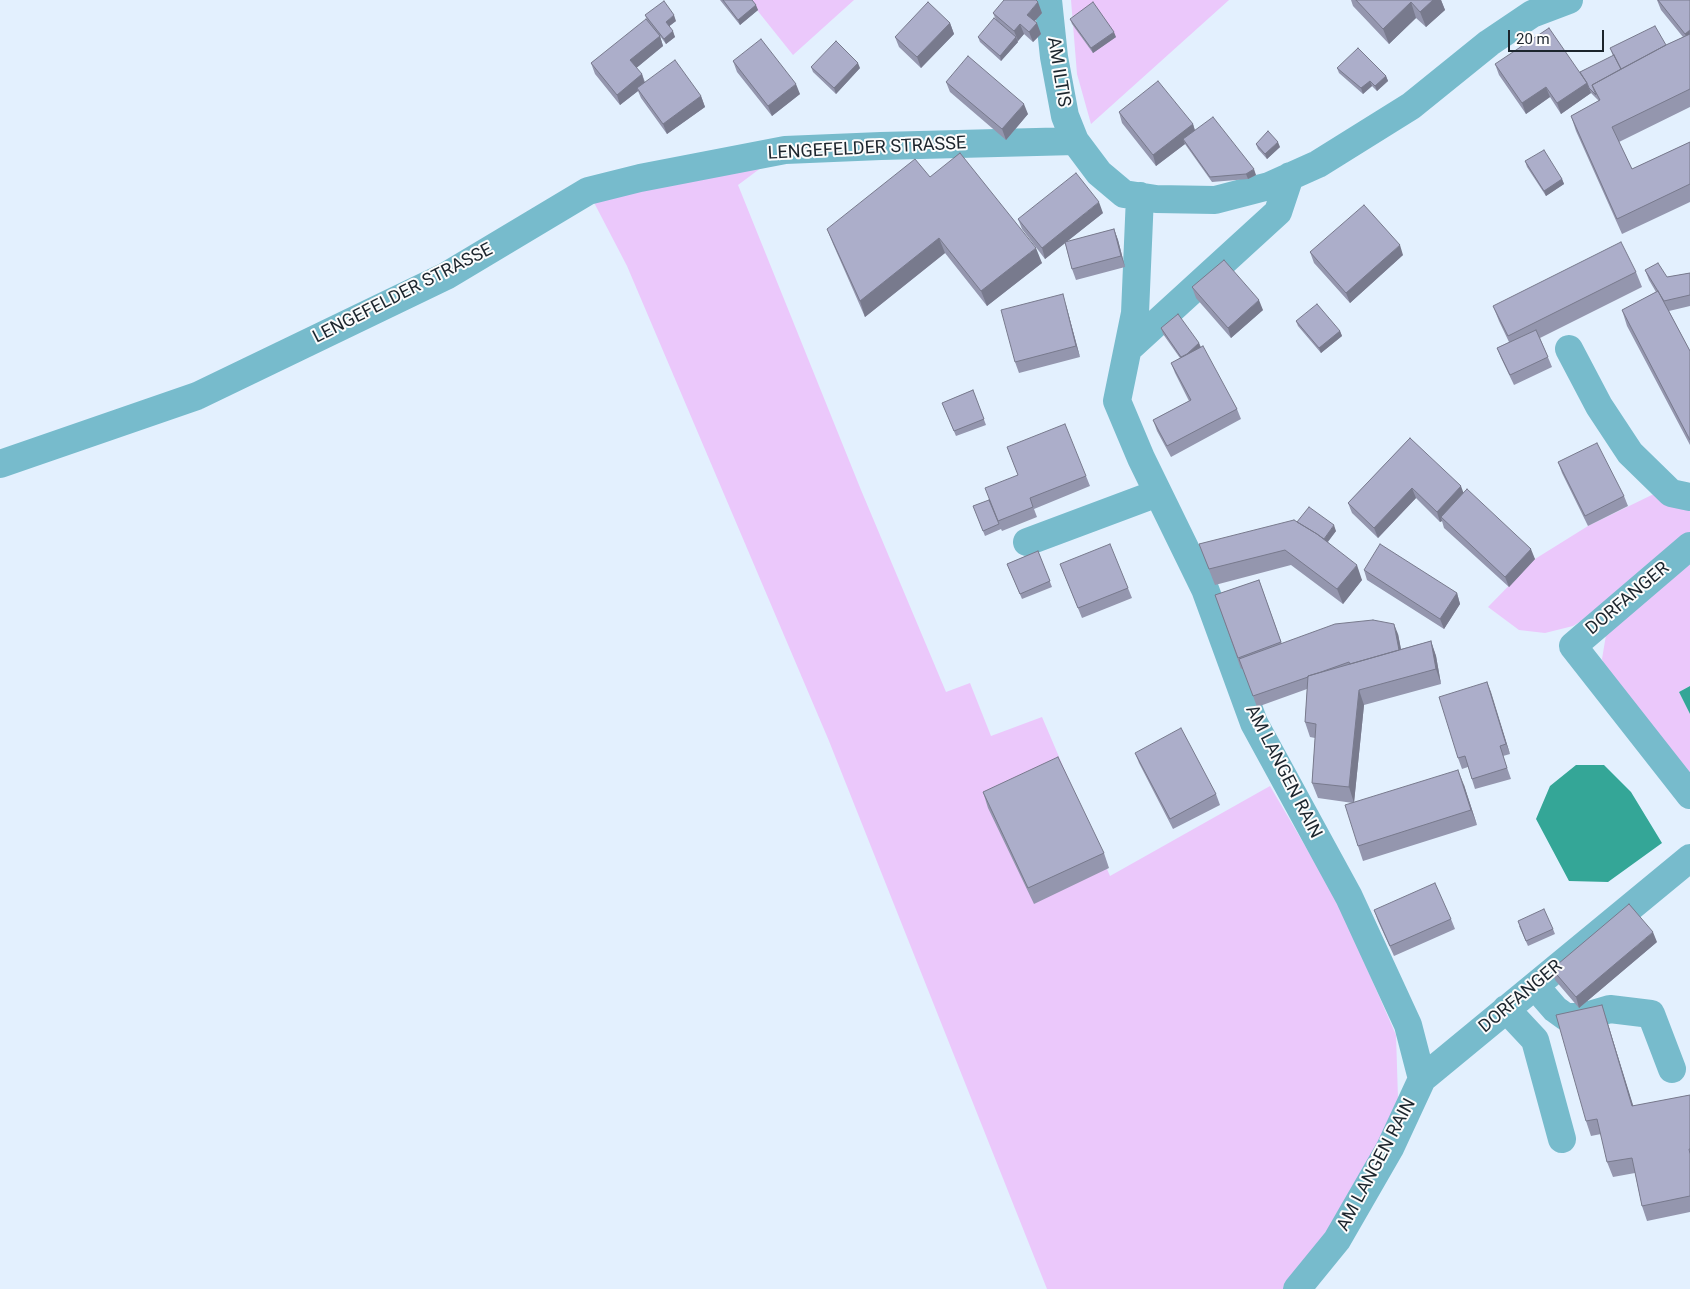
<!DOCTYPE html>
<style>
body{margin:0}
#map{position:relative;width:1690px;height:1289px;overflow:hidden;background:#e3f0fe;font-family:Roboto,sans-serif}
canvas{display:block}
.scale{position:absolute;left:1508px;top:30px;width:96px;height:22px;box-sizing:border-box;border:2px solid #1c252d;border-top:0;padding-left:6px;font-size:15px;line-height:18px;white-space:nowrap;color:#1c252d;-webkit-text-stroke:4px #fcfcfc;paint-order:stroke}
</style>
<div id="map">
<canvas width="1690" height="1289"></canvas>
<div class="scale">20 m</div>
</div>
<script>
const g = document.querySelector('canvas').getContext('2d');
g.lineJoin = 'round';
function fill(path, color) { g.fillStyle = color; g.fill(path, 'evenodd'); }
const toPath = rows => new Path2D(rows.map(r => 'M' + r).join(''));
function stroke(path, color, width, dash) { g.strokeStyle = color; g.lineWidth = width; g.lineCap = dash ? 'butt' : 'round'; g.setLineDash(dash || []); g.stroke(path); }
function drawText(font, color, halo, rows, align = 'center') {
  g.font = font + ' Roboto,sans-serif'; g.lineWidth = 4; g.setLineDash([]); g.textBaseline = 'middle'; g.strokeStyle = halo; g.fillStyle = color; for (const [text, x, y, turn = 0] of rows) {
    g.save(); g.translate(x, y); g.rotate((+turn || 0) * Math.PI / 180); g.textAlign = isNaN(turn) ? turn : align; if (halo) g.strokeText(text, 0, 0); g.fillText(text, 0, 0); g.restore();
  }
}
const green = toPath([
 [749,0,854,0,793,55],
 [1071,0,1229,0,1091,124,1077,74],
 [785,150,738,185,861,490,946,692,970,683,991,736,1042,717,1110,876,1270,786,1338,902,1396,1035,1398,1098,1337,1240,1297,1289,1047,1289,829,741,627,266,588,191],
 [1660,491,1690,509,1690,540,1599,610,1573,626,1545,633,1519,630,1488,607,1535,559,1588,526],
 [1690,564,1690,686,1679,692,1690,714,1690,784,1611,685,1602,659,1606,635]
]);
const water = toPath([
 [1690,686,1690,714,1679,692],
 [1576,765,1604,765,1631,792,1662,843,1608,882,1569,881,1536,819,1550,786]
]);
const minor = toPath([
 [1048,0,1054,57,1065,116,1075,141,1099,173,1124,194,1156,199,1215,200,1269,186,1318,164,1411,106,1489,43,1532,14,1569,0],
 [1140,196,1135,313,1117,401,1141,458,1205,589,1254,723,1349,897,1408,1025,1422,1079,1390,1148,1337,1240,1297,1289],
 [1128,349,1278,212,1290,176],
 [1569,349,1599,406,1630,453,1671,493,1690,497],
 [0,464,197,396,446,276,588,191,640,178,785,150,881,146,1075,141],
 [1027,542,1158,493],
 [1690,546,1573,646,1690,795],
 [1535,986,1555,1009,1566,1017,1583,1017,1610,1009,1651,1014,1672,1069],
 [1506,1009,1535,1040,1562,1139],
 [1422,1079,1690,858]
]);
const wall = toPath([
 [720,0,752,0,758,10,740,25],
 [1351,0,1441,0,1445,10,1426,27,1416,18,1389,44,1353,6],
 [1657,0,1690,0,1690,107,1619,142,1632,169,1690,142,1690,202,1622,234,1576,131,1571,116,1598,101,1598,100,1591,93,1561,114,1550,97,1526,114,1499,75,1495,64,1580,72,1613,56,1610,48,1666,45,1683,37,1661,10],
 [993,13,1042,13,1035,21,1041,34,1033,42,1024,34,1018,41,1017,41,1018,42,1001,61,980,42,978,37,996,20],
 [645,15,676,21,669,26,675,37,666,44,660,36,663,46,636,68,642,74,645,82,701,96,705,107,667,134,641,98,638,91,620,105,595,74,591,63,647,20],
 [1070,19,1116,37,1093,53,1072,24],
 [950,23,954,34,921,68,899,47,895,37],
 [733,61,800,94,772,116,737,72],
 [811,67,860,68,836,94,813,72],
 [1337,68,1386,76,1388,81,1377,91,1372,86,1363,94,1339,73],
 [946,82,1028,114,1006,140,950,92],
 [1119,112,1193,124,1195,130,1256,175,1248,179,1212,182,1185,144,1156,166,1122,123],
 [1256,144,1280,147,1267,159,1258,149],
 [1525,161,1562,179,1564,184,1546,196,1527,167],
 [930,177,1042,263,987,306,945,253,865,317,833,244,827,229],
 [1103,213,1066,242,1114,229,1118,240,1125,267,1076,280,1072,269,1065,243,1045,259,1022,229,1018,219],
 [1310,252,1403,255,1350,303,1314,263],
 [1645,270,1667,277,1690,273,1690,306,1669,311,1690,351,1690,445,1627,326,1622,310,1656,292,1649,280],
 [1636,272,1642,287,1540,338,1552,367,1514,385,1501,358,1497,348,1509,342,1499,321,1493,306],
 [1192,287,1263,310,1231,338,1196,298],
 [1066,305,1080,357,1019,373,1015,362],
 [1296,321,1340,331,1342,336,1321,353,1298,326],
 [1161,328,1199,343,1201,347,1237,409,1241,419,1171,457,1157,431,1153,420,1189,401,1175,373,1171,363,1180,358,1163,334],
 [973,390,986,425,956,436,942,403],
 [1410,438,1464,493,1535,559,1509,587,1444,528,1442,521,1440,522,1416,498,1378,538,1352,513,1348,503],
 [1007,447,1086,476,1090,486,1034,509,1037,517,1002,531,1001,529,985,536,973,506,989,500,1018,475],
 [1558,462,1624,496,1628,506,1588,526,1562,473],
 [1297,522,1336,531,1328,542,1362,580,1343,604,1291,565,1215,585,1199,544],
 [1038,551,1052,587,1022,599,1007,564],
 [1060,564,1128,588,1132,598,1082,618],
 [1364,570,1457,593,1460,604,1444,629,1367,580],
 [1259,580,1282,644,1398,634,1401,649,1431,641,1436,656,1441,684,1364,705,1354,802,1464,785,1477,825,1363,861,1358,846,1353,803,1318,798,1312,783,1315,738,1310,737,1305,722,1307,689,1257,707,1243,668,1241,669,1215,595],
 [1487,682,1510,754,1503,756,1511,779,1475,789,1468,767,1462,769,1458,758],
 [1135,753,1216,794,1220,805,1173,829,1139,763],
 [983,792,1104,853,1109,868,1034,904,988,808],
 [1374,910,1451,919,1455,929,1394,956,1378,921],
 [1519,926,1553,929,1555,934,1528,946],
 [1657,942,1579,1008,1555,980,1552,969],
 [1607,1021,1633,1106,1690,1095,1690,1212,1647,1221,1642,1206,1635,1173,1613,1177,1607,1162,1601,1134,1591,1136,1586,1121]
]);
const shadedWall = toPath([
 [1433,0,1441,0,1445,10,1426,27,1420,12],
 [1038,2,1042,13,1031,25,1027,15],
 [1411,2,1416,18,1389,44,1383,29],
 [756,5,758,10,740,25,738,20],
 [674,15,676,21,667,28,666,22],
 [950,23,954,34,921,68,917,57],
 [1037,23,1041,34,1033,42,1029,32],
 [1020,24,1024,34,1018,41,1014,31],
 [1690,30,1690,43,1689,44,1685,34],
 [673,31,675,37,666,44,664,39],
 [1114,32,1116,37,1093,53,1091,48],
 [660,36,663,46,634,70,630,60],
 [1016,37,1018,42,1001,61,1000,56],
 [858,63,860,68,836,94,834,88],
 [642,74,645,85,637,88,638,91,620,105,617,95],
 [1386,76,1388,81,1377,91,1375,86],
 [1370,81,1372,86,1363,94,1361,88],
 [1587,83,1591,93,1561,114,1557,103],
 [796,84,800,94,772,116,768,106],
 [1546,87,1550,97,1526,114,1522,103],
 [701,96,705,107,667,134,663,124],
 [1024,104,1028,114,1006,140,1002,129],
 [1193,124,1196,135,1183,139,1185,144,1156,166,1153,155],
 [1278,142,1280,147,1267,159,1265,154],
 [1254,169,1256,175,1248,179,1246,174],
 [1562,179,1564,184,1546,196,1544,191],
 [1099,202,1103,213,1045,259,1042,248],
 [1114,229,1118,240,1125,267,1121,256],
 [939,238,945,253,865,317,860,301],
 [1400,245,1403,255,1350,303,1346,293],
 [1036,248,1042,263,987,306,981,291],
 [1063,294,1066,305,1080,357,1076,346],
 [1259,300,1263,310,1231,338,1228,328],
 [1340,331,1342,336,1321,353,1319,348],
 [1199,343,1201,349,1182,359],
 [1461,486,1465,497,1441,517,1442,521,1440,522,1437,512],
 [1412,488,1416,498,1378,538,1374,528],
 [1334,525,1336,531,1322,549,1321,544],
 [1531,549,1535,559,1509,587,1505,577],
 [1357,565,1362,580,1343,604,1337,589],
 [1457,593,1460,604,1444,629,1440,619],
 [1394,624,1398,634,1404,665,1400,655],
 [1431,641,1436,656,1441,684,1436,669],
 [1487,682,1491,692,1510,754,1506,744],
 [1359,690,1364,705,1354,803,1349,787],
 [1458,770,1464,785,1477,825,1471,810],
 [1653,932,1657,942,1579,1008,1576,997],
 [1602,1005,1607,1021,1638,1121,1632,1106]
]);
const building = toPath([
 [723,0,752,0,756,5,738,20,723,0],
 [1004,0,1036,0,1038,2,1027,15,1037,23,1029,32,1020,24,1014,31,993,13,1004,0],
 [1356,0,1433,0,1420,12,1411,2,1383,29,1356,0],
 [1658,0,1690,0,1690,30,1685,34,1658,0],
 [664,1,674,15,666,22,673,31,664,39,645,15,664,1],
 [928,2,950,23,917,57,895,37,928,2],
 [1093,2,1114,32,1091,48,1070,19,1093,2],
 [994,18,1016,37,1000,56,978,37,994,18],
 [646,19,660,36,630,60,642,74,617,95,591,63,646,19],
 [1655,26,1666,45,1621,69,1610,48,1655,26],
 [1549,28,1587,83,1557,103,1546,87,1522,103,1495,64,1549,28],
 [1690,34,1690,89,1612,127,1632,169,1690,142,1690,184,1617,219,1571,116,1600,100,1592,85,1666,45,1690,34],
 [761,39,796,84,768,106,733,61,761,39],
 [836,41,858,63,834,88,811,67,836,41],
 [1358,48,1386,76,1375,86,1370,81,1361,88,1337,68,1358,48],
 [1614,55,1621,69,1592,85,1596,95,1589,88,1587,83,1580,72,1614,55],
 [968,56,1024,104,1002,129,946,82,968,56],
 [675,60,701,96,663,124,637,88,675,60],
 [1158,81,1193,124,1153,155,1119,112,1158,81],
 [1213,117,1254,169,1246,174,1210,177,1183,139,1213,117],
 [1268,131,1278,142,1265,154,1256,144,1268,131],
 [1544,150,1562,179,1544,191,1525,161,1544,150],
 [960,153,1036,248,981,291,939,238,860,301,827,229,915,159,930,177,960,153],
 [1076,173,1099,202,1042,248,1018,219,1076,173],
 [1364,205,1400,245,1346,293,1310,252,1364,205],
 [1114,229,1121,256,1072,269,1065,242,1114,229],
 [1621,242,1636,272,1508,336,1493,306,1621,242],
 [1224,260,1259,300,1228,328,1192,287,1224,260],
 [1658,263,1667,277,1690,273,1690,295,1664,301,1645,270,1658,263],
 [1658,291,1690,351,1690,440,1622,310,1658,291],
 [1063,294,1076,346,1015,362,1001,310,1063,294],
 [1317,304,1340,331,1319,348,1296,321,1317,304],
 [1178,314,1199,343,1187,354,1181,357,1161,328,1178,314],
 [1536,330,1548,357,1510,375,1497,348,1536,330],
 [1203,346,1237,409,1167,446,1153,420,1191,400,1171,363,1203,346],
 [973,390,984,419,954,431,942,403,973,390],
 [1065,424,1086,476,1030,498,1033,507,998,521,985,488,1018,475,1007,447,1065,424],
 [1410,438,1461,486,1437,512,1412,488,1374,528,1348,503,1410,438],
 [1597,443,1624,496,1585,516,1558,462,1597,443],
 [1467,489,1531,549,1505,577,1441,517,1467,489],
 [989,500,999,524,983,531,973,506,989,500],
 [1309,507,1334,525,1324,539,1317,534,1297,522,1309,507],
 [1294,520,1317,534,1357,565,1337,589,1285,550,1209,569,1199,544,1294,520],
 [1110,544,1128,588,1078,608,1060,564,1110,544],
 [1380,544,1457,593,1440,619,1364,570,1380,544],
 [1038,551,1050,581,1020,594,1007,564,1038,551],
 [1259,580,1281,642,1238,658,1215,595,1259,580],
 [1373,620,1394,624,1399,650,1350,664,1349,662,1321,672,1308,676,1308,677,1253,696,1239,659,1335,624,1373,620],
 [1431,641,1436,669,1359,690,1349,787,1312,783,1316,724,1305,722,1308,676,1431,641],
 [1487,682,1506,744,1500,746,1507,768,1472,779,1465,756,1458,758,1439,697,1487,682],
 [1181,728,1216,794,1170,819,1135,753,1181,728],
 [1058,757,1104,853,1028,888,983,792,1058,757],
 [1458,770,1471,810,1358,846,1345,805,1458,770],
 [1435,883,1451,919,1390,946,1374,910,1435,883],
 [1629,904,1653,932,1576,997,1552,969,1629,904],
 [1544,909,1553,929,1526,941,1518,921,1544,909],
 [1602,1005,1632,1106,1690,1095,1690,1149,1689,1149,1690,1154,1690,1196,1642,1206,1632,1158,1607,1162,1597,1119,1586,1121,1556,1015,1602,1005]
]);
const streetNames = [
 ["AM ILTIS",1058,72,81],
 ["LENGEFELDER STRASSE",867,149,-3],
 ["LENGEFELDER STRASSE",403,294,-27],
 ["DORFANGER",1628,599,-40],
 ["AM LANGEN RAIN",1283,772,63],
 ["DORFANGER",1521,997,-40],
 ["AM LANGEN RAIN",1377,1165,-62]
];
fill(green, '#ebc8fb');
fill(water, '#34a697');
stroke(minor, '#7bc', 28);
fill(wall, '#9496ae');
fill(shadedWall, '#787a8d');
fill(building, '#acaeca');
stroke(building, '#787a8d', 1);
drawText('18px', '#1c252d', '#fcfcfc', streetNames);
</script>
